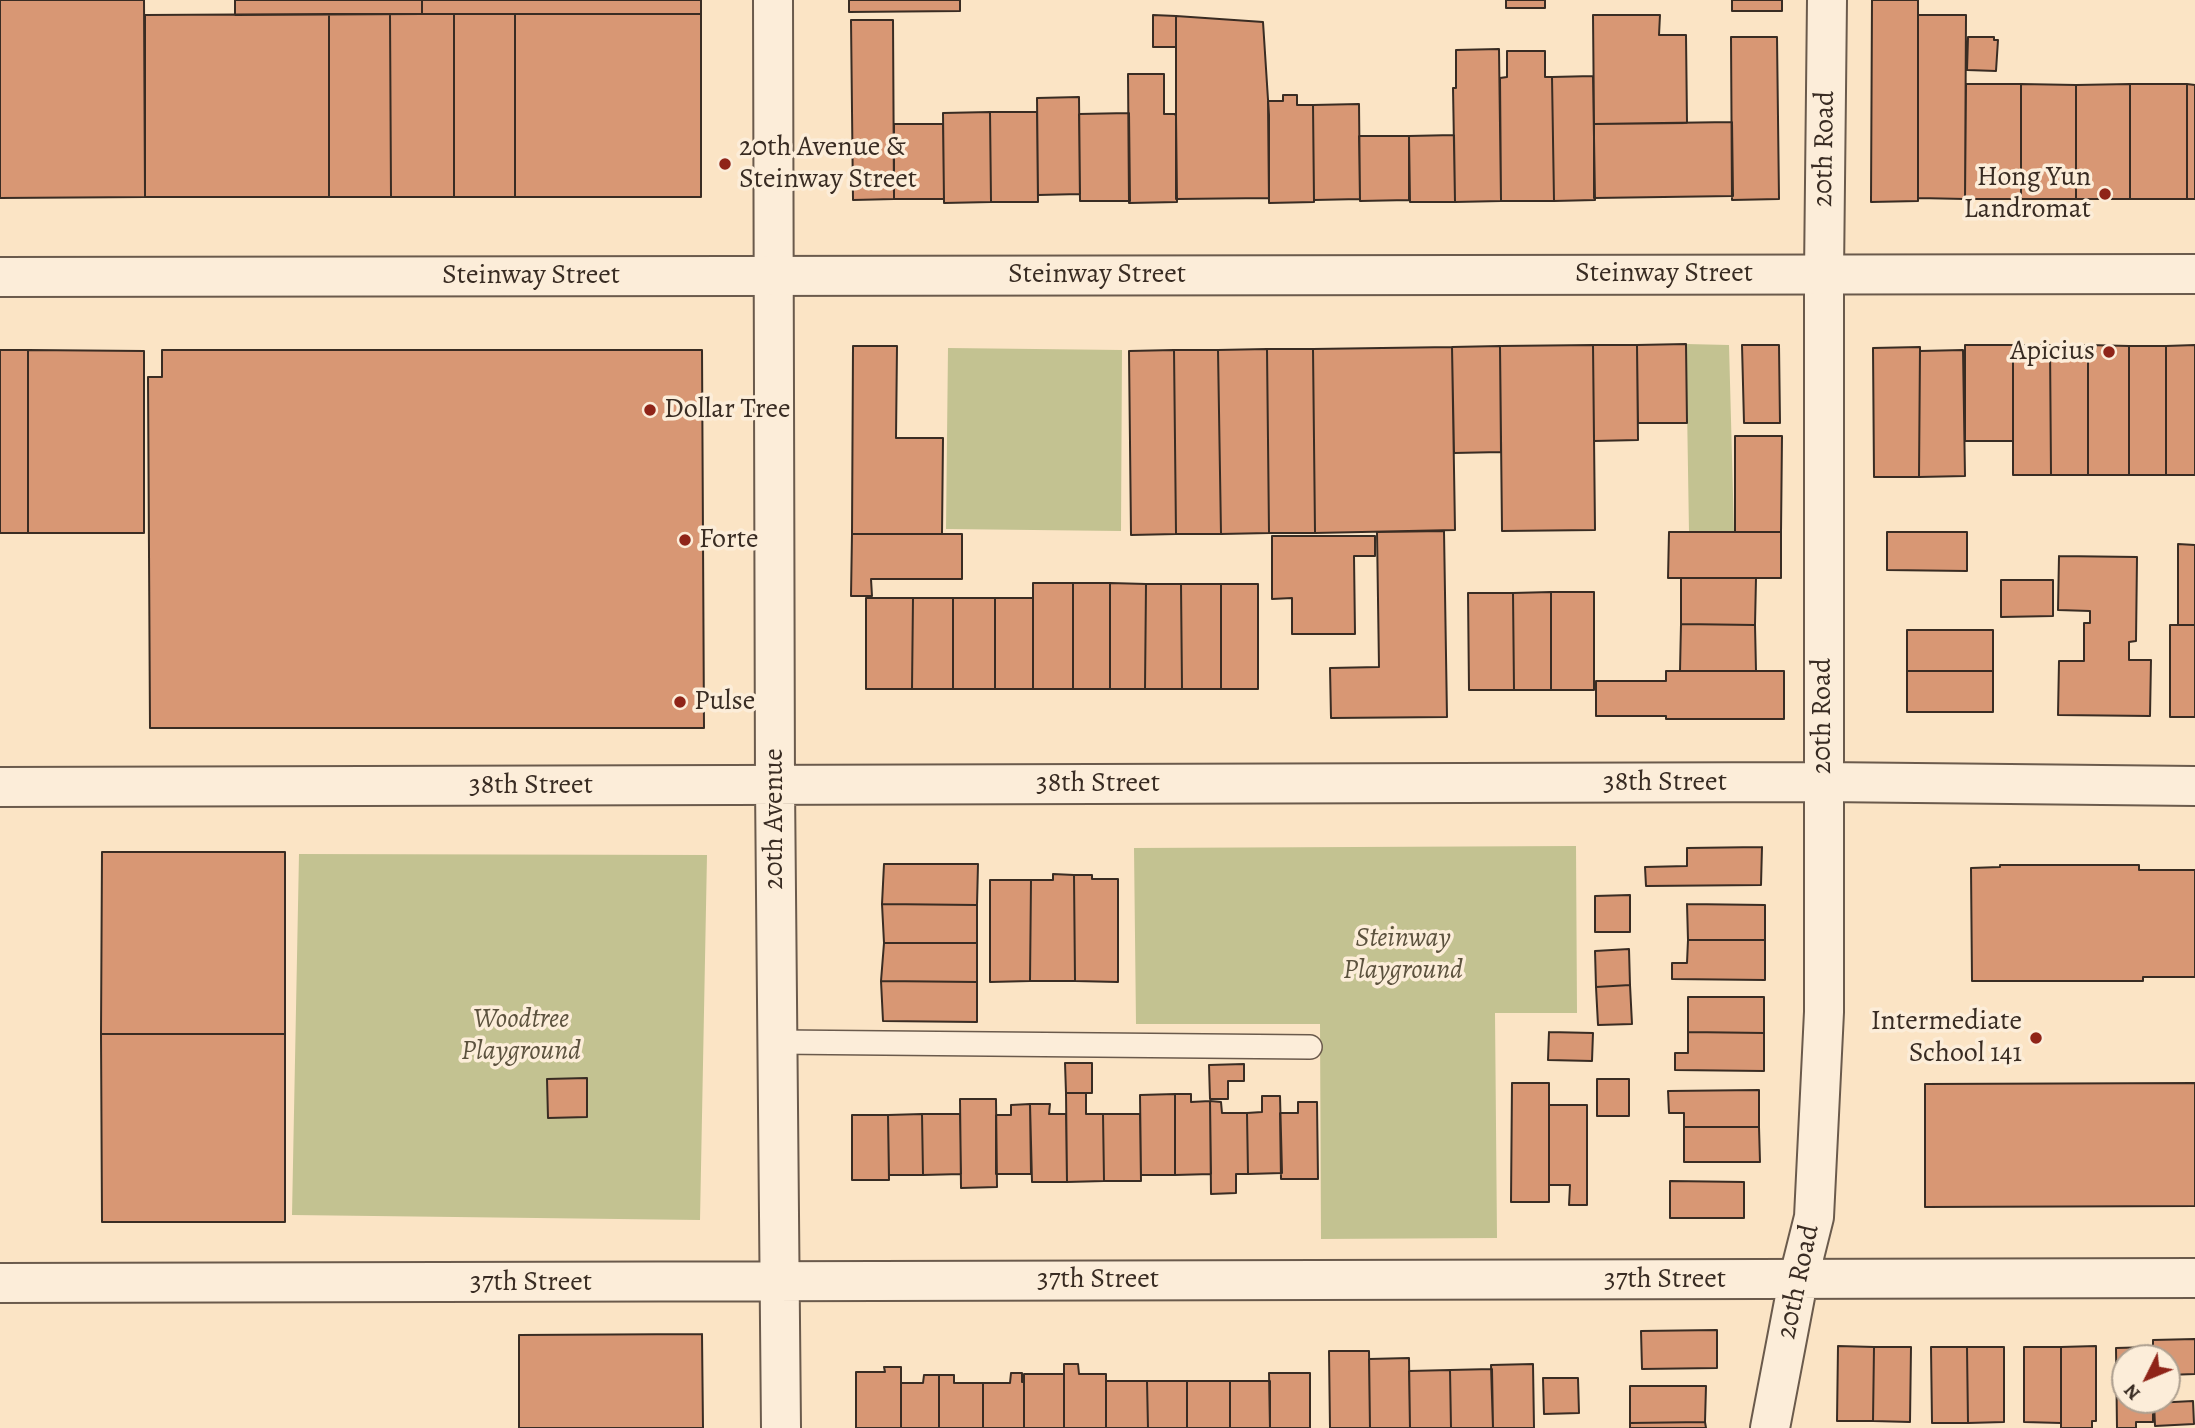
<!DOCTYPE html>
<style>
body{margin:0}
#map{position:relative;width:2195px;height:1428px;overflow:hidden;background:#fbe4c5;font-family:Alegreya,serif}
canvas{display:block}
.north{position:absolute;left:2111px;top:1344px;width:70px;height:70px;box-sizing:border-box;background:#fcedd9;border:2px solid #aea090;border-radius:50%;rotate:227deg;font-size:19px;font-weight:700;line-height:28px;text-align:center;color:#392c23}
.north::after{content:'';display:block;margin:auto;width:24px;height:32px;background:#8f2418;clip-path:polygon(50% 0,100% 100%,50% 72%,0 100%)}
</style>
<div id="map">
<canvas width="2195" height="1428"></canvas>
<div class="north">N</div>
</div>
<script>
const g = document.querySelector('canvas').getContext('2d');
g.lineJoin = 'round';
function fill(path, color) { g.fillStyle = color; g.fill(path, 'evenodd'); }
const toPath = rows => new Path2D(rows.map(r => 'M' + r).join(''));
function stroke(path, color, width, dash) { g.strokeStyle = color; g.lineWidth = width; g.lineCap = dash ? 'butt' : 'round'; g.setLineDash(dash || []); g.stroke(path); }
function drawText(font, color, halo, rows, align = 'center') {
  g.font = font + ' Alegreya,serif'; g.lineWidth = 7; g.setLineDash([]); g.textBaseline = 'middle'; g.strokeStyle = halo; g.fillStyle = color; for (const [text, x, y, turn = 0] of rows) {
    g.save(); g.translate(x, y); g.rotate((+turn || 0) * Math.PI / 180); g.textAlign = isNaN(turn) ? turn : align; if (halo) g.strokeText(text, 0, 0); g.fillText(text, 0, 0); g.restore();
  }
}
const green = toPath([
 [1686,344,1729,345,1734,532,1689,532],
 [948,348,1122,350,1121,531,946,529],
 [1576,846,1577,1013,1495,1013,1497,1238,1321,1239,1320,1024,1136,1024,1134,848],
 [299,854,707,855,700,1220,292,1215]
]);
const building = toPath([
 [0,0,144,0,145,197,0,198,0,0],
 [235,0,422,0,422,14,235,15,235,0],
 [422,0,701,0,701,14,422,14,422,0],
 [849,0,960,0,960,11,849,12,849,0],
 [1506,0,1545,0,1545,8,1506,8,1506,0],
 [1732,0,1782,0,1782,11,1732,11,1732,0],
 [1872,0,1918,0,1918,201,1871,202,1872,0],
 [329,14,329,197,145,197,145,15,329,14],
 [329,14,390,14,391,197,329,197,329,14],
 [390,14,454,14,454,197,391,197,390,14],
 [454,14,515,14,515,197,454,197,454,14],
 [515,14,701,14,701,197,515,197,515,14],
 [1153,15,1176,16,1176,47,1153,47,1153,15],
 [1593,15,1660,15,1659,35,1686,35,1687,123,1594,124,1593,15],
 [1918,15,1966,15,1965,199,1918,198,1918,15],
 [1176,16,1263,22,1269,115,1269,198,1176,199,1176,16],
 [851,20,893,20,894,199,853,200,851,20],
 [1731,37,1777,37,1779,199,1732,200,1731,37],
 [1968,37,1994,37,1994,40,1998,40,1996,71,1967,70,1968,37],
 [1499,49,1501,201,1455,202,1453,88,1456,88,1456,50,1499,49],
 [1507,51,1545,51,1545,77,1552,77,1554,201,1501,201,1500,78,1507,77,1507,51],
 [1128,74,1164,74,1164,114,1175,114,1176,116,1177,202,1129,203,1128,74],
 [1593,76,1595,200,1554,201,1552,77,1593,76],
 [1966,84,2021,84,2021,199,1965,199,1966,84],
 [2021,84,2076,85,2076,199,2021,199,2021,84],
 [2130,84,2130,199,2076,199,2076,85,2130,84],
 [2130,84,2187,84,2187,199,2130,199,2130,84],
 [2187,84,2195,85,2195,199,2187,199,2187,84],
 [1283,95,1297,95,1297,105,1313,105,1314,202,1269,203,1268,101,1283,101,1283,95],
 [1079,97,1080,194,1038,195,1037,98,1079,97],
 [1359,104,1360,199,1314,200,1313,105,1359,104],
 [990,112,1037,112,1038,202,991,202,990,112],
 [990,112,991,202,944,203,943,113,990,112],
 [1129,113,1130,201,1080,201,1079,114,1129,113],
 [1732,122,1733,196,1594,198,1594,124,1732,122],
 [894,124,943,124,944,199,894,199,894,124],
 [1454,135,1455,202,1410,202,1409,136,1454,135],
 [1359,136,1409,136,1409,200,1360,201,1359,136],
 [1686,344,1687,423,1638,423,1637,345,1686,344],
 [1593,345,1595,530,1502,531,1500,346,1593,345],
 [1593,345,1637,345,1638,440,1594,441,1593,345],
 [1742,345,1779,345,1780,423,1744,423,1742,345],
 [1965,345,2013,345,2013,441,1965,441,1965,345],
 [2013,345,2050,345,2051,475,2013,475,2013,345],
 [2050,345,2088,345,2088,475,2051,475,2050,345],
 [2088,345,2129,346,2129,475,2088,475,2088,345],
 [2195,345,2195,475,2166,475,2166,346,2195,345],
 [853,346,897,346,896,438,943,438,942,534,852,534,853,346],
 [1500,346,1501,452,1454,453,1452,347,1500,346],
 [2129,346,2166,346,2166,475,2129,475,2129,346],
 [1452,347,1455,530,1315,533,1313,349,1452,347],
 [1920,347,1919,477,1874,477,1873,348,1920,347],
 [1267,349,1313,349,1315,533,1269,533,1267,349],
 [1267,349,1269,533,1221,534,1218,350,1267,349],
 [0,350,28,350,28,533,0,533,0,350],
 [28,350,144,351,144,533,28,533,28,350],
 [162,350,702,350,704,728,150,728,148,377,162,377,162,350],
 [1174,350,1218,350,1221,534,1176,534,1174,350],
 [1174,350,1176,534,1131,535,1129,351,1174,350],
 [1963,350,1965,476,1919,477,1920,351,1963,350],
 [1735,436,1782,436,1781,532,1735,532,1735,436],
 [1444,531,1447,717,1331,718,1330,668,1379,667,1377,532,1444,531],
 [1669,532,1781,532,1781,578,1668,578,1669,532],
 [1887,532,1967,532,1967,571,1887,570,1887,532],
 [852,534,962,534,962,579,871,579,872,596,851,596,852,534],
 [1272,536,1375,536,1375,556,1354,556,1355,634,1292,634,1292,598,1272,599,1272,536],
 [2178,544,2195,545,2195,625,2178,625,2178,544],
 [2059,556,2137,557,2136,641,2129,642,2129,660,2151,660,2150,716,2058,715,2059,661,2084,661,2084,623,2090,623,2090,611,2058,610,2059,556],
 [1681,578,1756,578,1755,625,1681,624,1681,578],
 [2001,580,2053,580,2053,616,2001,617,2001,580],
 [1033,583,1073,583,1073,689,1033,689,1033,583],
 [1073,583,1110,583,1110,689,1073,689,1073,583],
 [1110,583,1146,584,1145,689,1110,689,1110,583],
 [1146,584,1181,584,1182,689,1145,689,1146,584],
 [1181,584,1221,584,1221,689,1182,689,1181,584],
 [1221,584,1258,584,1258,689,1221,689,1221,584],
 [1551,592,1551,690,1514,690,1513,593,1551,592],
 [1551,592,1594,592,1594,690,1551,690,1551,592],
 [1468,593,1513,593,1514,690,1469,690,1468,593],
 [866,598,913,598,912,689,866,689,866,598],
 [913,598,953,598,953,689,912,689,913,598],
 [953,598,995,598,995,689,953,689,953,598],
 [995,598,1033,598,1033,689,995,689,995,598],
 [1681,624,1755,625,1756,671,1680,671,1681,624],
 [2170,625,2195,625,2195,717,2170,717,2170,625],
 [1907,630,1993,630,1993,671,1907,671,1907,630],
 [1666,671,1784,671,1784,719,1666,719,1666,716,1596,716,1596,681,1666,681,1666,671],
 [1907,671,1993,671,1993,712,1907,712,1907,671],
 [1762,847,1761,885,1646,886,1645,867,1687,866,1687,848,1762,847],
 [102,852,285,852,285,1034,101,1034,102,852],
 [884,864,978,864,977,905,882,904,884,864],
 [2000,865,2139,865,2139,870,2195,870,2195,977,2143,977,2143,981,1972,981,1971,868,2000,867,2000,865],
 [1053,874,1074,875,1075,981,1030,981,1031,880,1053,880,1053,874],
 [1074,875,1092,875,1092,879,1118,879,1118,982,1075,981,1074,875],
 [990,880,1031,880,1030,981,990,982,990,880],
 [1630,895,1630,932,1595,932,1595,896,1630,895],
 [882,904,977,905,977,943,884,943,882,904],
 [1687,904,1765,905,1765,940,1688,940,1687,904],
 [1688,940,1765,940,1765,980,1672,979,1672,963,1687,963,1688,940],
 [884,943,977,943,977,982,881,981,884,943],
 [1629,949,1630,985,1596,987,1595,951,1629,949],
 [881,981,977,982,977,1022,883,1021,881,981],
 [1630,985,1632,1024,1598,1025,1596,987,1630,985],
 [1688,997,1764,997,1764,1033,1688,1032,1688,997],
 [1549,1032,1593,1033,1592,1061,1548,1060,1549,1032],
 [1688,1032,1764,1033,1764,1071,1675,1070,1675,1053,1688,1053,1688,1032],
 [101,1034,285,1034,285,1222,102,1222,101,1034],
 [1065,1063,1092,1063,1092,1093,1066,1093,1065,1063],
 [1244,1064,1244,1081,1228,1081,1228,1099,1210,1099,1209,1065,1244,1064],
 [587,1078,587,1117,548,1118,547,1079,587,1078],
 [1597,1079,1629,1079,1629,1116,1597,1116,1597,1079],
 [1512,1083,1549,1083,1549,1202,1511,1202,1512,1083],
 [2195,1083,2195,1206,1925,1207,1925,1084,2195,1083],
 [1759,1090,1759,1127,1684,1127,1684,1113,1669,1113,1668,1091,1759,1090],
 [1066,1093,1086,1093,1086,1114,1103,1114,1104,1181,1067,1182,1066,1093],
 [1175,1094,1175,1175,1141,1175,1140,1095,1175,1094],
 [1175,1094,1191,1094,1191,1102,1210,1101,1211,1174,1175,1175,1175,1094],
 [1262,1096,1280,1096,1282,1173,1248,1174,1247,1113,1262,1112,1262,1096],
 [960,1099,996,1099,997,1187,961,1188,960,1099],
 [1210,1101,1221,1102,1222,1113,1247,1113,1248,1174,1236,1174,1236,1193,1211,1194,1210,1101],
 [1298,1102,1317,1102,1318,1179,1281,1179,1280,1113,1298,1113,1298,1102],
 [1030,1104,1031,1174,996,1174,996,1115,1011,1115,1011,1105,1030,1104],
 [1030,1104,1050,1104,1049,1114,1066,1114,1067,1182,1032,1182,1030,1104],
 [1549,1105,1587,1105,1587,1205,1569,1205,1570,1185,1549,1185,1549,1105],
 [922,1114,960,1114,961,1174,923,1175,922,1114],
 [922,1114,923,1175,889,1175,888,1115,922,1114],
 [1103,1114,1140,1114,1141,1181,1104,1181,1103,1114],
 [852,1115,888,1115,889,1180,852,1180,852,1115],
 [1684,1127,1759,1127,1760,1162,1684,1162,1684,1127],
 [1670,1181,1744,1182,1744,1218,1670,1218,1670,1181],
 [1717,1330,1717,1368,1642,1369,1641,1331,1717,1330],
 [702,1334,703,1428,519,1428,519,1335,702,1334],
 [2195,1339,2195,1374,2167,1375,2167,1358,2153,1358,2153,1340,2195,1339],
 [1838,1346,1874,1347,1873,1421,1837,1421,1838,1346],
 [2096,1346,2096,1421,2092,1421,2092,1428,2061,1428,2061,1347,2096,1346],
 [1874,1347,1911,1347,1910,1422,1873,1421,1874,1347],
 [1931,1347,1967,1347,1968,1423,1932,1423,1931,1347],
 [1967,1347,2004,1347,2004,1422,1968,1423,1967,1347],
 [2024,1347,2061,1347,2061,1423,2024,1422,2024,1347],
 [2152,1347,2152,1358,2125,1358,2125,1400,2153,1400,2153,1422,2136,1422,2136,1428,2117,1428,2116,1348,2152,1347],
 [1329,1351,1369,1351,1370,1428,1330,1428,1329,1351],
 [1409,1358,1410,1428,1370,1428,1369,1359,1409,1358],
 [1064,1364,1078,1364,1079,1374,1106,1374,1106,1428,1064,1428,1064,1364],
 [1533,1364,1534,1428,1493,1428,1491,1365,1533,1364],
 [884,1367,901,1367,901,1428,856,1428,856,1372,885,1372,884,1367],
 [1492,1369,1493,1428,1451,1428,1450,1370,1492,1369],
 [1450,1370,1451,1428,1410,1428,1409,1371,1450,1370],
 [1011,1373,1022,1373,1022,1382,1024,1382,1024,1428,983,1428,983,1383,1010,1383,1011,1373],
 [1269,1373,1310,1373,1310,1428,1270,1428,1269,1373],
 [1024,1374,1064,1374,1064,1428,1024,1428,1024,1374],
 [924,1375,939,1375,939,1428,901,1428,901,1383,923,1383,924,1375],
 [939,1375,954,1375,954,1383,983,1383,983,1428,939,1428,939,1375],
 [1543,1378,1578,1378,1579,1413,1544,1414,1543,1378],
 [1106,1381,1147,1381,1148,1428,1106,1428,1106,1381],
 [1147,1381,1187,1381,1187,1428,1148,1428,1147,1381],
 [1187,1381,1230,1381,1230,1428,1187,1428,1187,1381],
 [1230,1381,1270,1381,1270,1428,1230,1428,1230,1381],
 [1630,1386,1706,1386,1705,1422,1630,1423,1630,1386],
 [2193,1401,2194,1424,2155,1426,2154,1403,2193,1401],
 [1705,1422,1706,1428,1630,1428,1630,1423,1705,1422]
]);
const service = toPath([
 [778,1042,1310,1047]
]);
const minor = toPath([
 [773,0,775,786,781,1428],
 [0,787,1824,782,2195,786],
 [0,1283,2195,1278],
 [1770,1428,1798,1281,1814,1217,1824,1012,1824,274,1827,0]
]);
const tertiary = toPath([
 [0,277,2195,274]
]);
const markers = [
 [725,164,7,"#8f2418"],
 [2105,194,7,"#8f2418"],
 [2109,352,7,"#8f2418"],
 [650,410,7,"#8f2418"],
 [685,540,7,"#8f2418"],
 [680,702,7,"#8f2418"],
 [2036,1038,7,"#8f2418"]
];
const poiNames = [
 ["20th Avenue &",739,148],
 ["Steinway Street",739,180],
 ["Hong Yun",2091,178,"right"],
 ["Landromat",2091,210,"right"],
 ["Apicius",2095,352,"right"],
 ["Dollar Tree",664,410],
 ["Forte",699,540],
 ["Pulse",694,702],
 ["Intermediate",2022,1022,"right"],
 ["School 141",2022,1054,"right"]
];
const streetNames = [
 ["20th Road",1825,149,-89],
 ["Steinway Street",1664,274],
 ["Steinway Street",1097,275],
 ["Steinway Street",531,276],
 ["20th Road",1823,716,-90],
 ["38th Street",1665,783],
 ["38th Street",1098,784],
 ["38th Street",531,786],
 ["20th Avenue",775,819,-90],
 ["37th Street",1098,1280],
 ["37th Street",1665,1280],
 ["20th Road",1799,1282,-78],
 ["37th Street",531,1283]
];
const parkNames = [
 ["Steinway",1403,939],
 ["Playground",1403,971],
 ["Woodtree",521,1020],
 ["Playground",521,1052]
];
fill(green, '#c3c291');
fill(building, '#d89774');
stroke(building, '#392c23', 2);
stroke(service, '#6a5a4c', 26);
stroke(minor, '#6a5a4c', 42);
stroke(tertiary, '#6a5a4c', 42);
stroke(service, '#fcedd9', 23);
stroke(minor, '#fcedd9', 38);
stroke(tertiary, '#fcedd9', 38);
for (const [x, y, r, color] of markers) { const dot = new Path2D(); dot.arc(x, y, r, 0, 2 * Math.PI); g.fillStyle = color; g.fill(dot); stroke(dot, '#fcedd9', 2.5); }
drawText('28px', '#392c23', '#fcedd9', poiNames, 'left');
drawText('28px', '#392c23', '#fcedd9', streetNames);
drawText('italic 28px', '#5c523e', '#fcedd9', parkNames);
</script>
